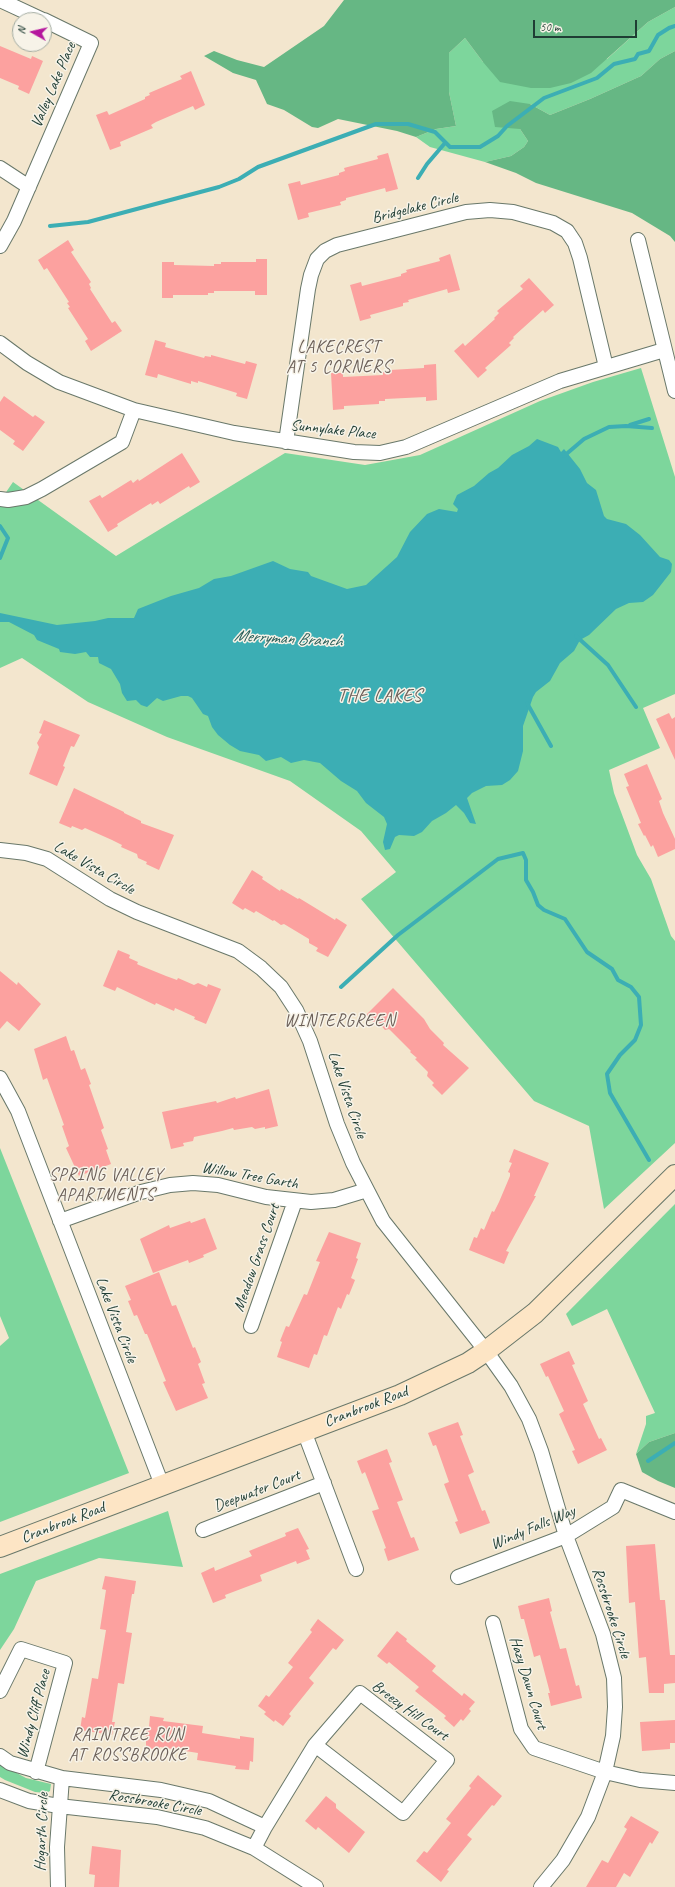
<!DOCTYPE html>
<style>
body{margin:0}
#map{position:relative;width:675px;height:1887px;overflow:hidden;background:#f3e6ce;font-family:Caveat,sans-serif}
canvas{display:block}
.north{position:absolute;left:12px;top:12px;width:40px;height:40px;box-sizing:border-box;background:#f7f3e8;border:1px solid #a1aaa0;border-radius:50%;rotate:278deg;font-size:11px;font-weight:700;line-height:16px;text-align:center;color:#1f3d34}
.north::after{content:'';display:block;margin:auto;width:14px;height:18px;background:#b5179e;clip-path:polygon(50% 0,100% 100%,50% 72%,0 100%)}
.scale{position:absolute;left:533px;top:20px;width:104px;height:18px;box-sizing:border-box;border:2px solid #1f3d34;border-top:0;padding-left:5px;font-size:12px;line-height:14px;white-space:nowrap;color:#1f3d34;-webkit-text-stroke:3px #f7f3e8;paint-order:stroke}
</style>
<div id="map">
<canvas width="675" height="1887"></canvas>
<div class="north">N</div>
<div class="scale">50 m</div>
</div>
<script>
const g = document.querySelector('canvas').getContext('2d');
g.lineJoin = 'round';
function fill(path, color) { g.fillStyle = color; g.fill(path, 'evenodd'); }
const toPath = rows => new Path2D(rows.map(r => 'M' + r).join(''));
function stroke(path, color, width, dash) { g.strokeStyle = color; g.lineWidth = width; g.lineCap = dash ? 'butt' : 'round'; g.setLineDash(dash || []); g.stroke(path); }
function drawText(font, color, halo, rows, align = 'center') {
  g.font = font + ' Caveat,sans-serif'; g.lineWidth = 3; g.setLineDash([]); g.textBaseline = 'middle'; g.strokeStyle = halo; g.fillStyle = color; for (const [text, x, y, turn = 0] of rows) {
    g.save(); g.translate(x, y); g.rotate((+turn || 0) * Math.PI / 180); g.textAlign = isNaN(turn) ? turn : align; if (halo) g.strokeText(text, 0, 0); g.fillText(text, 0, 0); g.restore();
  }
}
const green = toPath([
 [675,7,675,51,660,59,641,76,590,99,550,115,530,104,520,129,528,141,524,147,511,156,485,162,430,147,416,137,436,129,456,126,449,92,449,53,465,38,483,62,607,59,648,22],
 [641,368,675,477,675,694,643,708,660,748,609,770,614,793,637,855,651,879,671,936,675,941,675,1143,604,1209,589,1126,534,1101,361,899,396,872,361,831,290,781,167,737,88,702,22,658,0,668,0,501,13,482,116,556,285,453,365,465,420,455,540,401,593,382],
 [0,1148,129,1473,0,1522,0,1346,9,1338,0,1316],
 [675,1204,675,1433,649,1442,636,1454,646,1424,646,1416,655,1413,607,1309,572,1326,566,1314],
 [168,1511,183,1567,99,1558,36,1581,14,1629,0,1650,0,1574],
 [0,1764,26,1778,51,1784,50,1791,46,1793,35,1792,5,1780,0,1777]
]);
const forest = toPath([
 [344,0,675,0,675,7,648,22,591,73,571,83,550,88,531,88,500,82,483,62,465,38,449,53,449,92,456,126,436,129,416,137,397,131,338,119,318,128,312,127,284,110,267,104,256,80,233,73,204,56,214,51,237,60,264,67,324,26],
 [675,51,675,242,670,236,632,213,536,183,516,173,485,162,511,156,524,147,528,141,520,129,495,127,492,111,510,101,530,104,550,115,590,99,641,76,660,59],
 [675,1433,675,1488,658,1481,642,1472,636,1454,649,1442]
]);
const water = toPath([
 [537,439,558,447,561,452,564,449,580,469,587,483,596,490,604,516,607,519,626,524,640,535,660,557,669,560,672,564,671,572,653,595,643,602,629,603,616,609,589,635,580,640,574,651,560,663,550,681,536,692,533,697,523,726,523,751,518,771,510,780,502,785,486,786,472,793,467,798,476,824,470,823,464,813,456,805,446,813,432,821,422,832,414,836,399,835,395,837,390,849,385,850,383,842,387,824,384,817,366,803,357,791,341,781,320,763,304,760,291,763,281,757,266,761,259,755,240,751,230,745,218,735,212,727,208,716,203,714,192,698,188,696,181,696,163,701,157,698,147,707,141,705,136,700,127,701,122,693,120,684,111,669,99,663,98,657,90,657,86,652,75,654,60,652,59,649,37,640,34,635,9,622,0,622,0,613,57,625,95,621,108,618,134,618,138,609,171,596,199,588,214,579,231,576,273,561,290,569,308,572,311,576,347,589,366,585,397,557,410,532,427,514,439,509,457,512,458,509,453,504,457,495,474,486,489,473,498,468,512,455,529,446]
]);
const stream = toPath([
 [418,178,427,164,445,143],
 [50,226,88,222,219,187,239,179,258,167,376,124,408,124,435,132,450,147,480,147,498,136,507,126,544,98,597,78,614,64,635,59,638,54,649,51,658,35,669,28,675,26],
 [630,425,649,419],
 [564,456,584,439,609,427,626,426,652,428],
 [0,526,8,538,0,558],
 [576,636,608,665,636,707],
 [527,703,551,746],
 [341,987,398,935,498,859,523,853,526,860,526,880,533,892,538,905,544,910,565,919,587,952,612,969,618,980,631,987,639,997,641,1025,635,1040,620,1055,607,1074,610,1093,649,1160],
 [648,1461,675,1443]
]);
const building = toPath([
 [0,46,31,59,32,56,43,61,29,94,18,89,19,86,0,78],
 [191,71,205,105,195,110,193,106,156,122,151,125,153,128,120,142,121,146,110,150,96,115,107,111,109,115,145,99,145,97,150,95,149,93,182,79,180,76],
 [388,153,398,189,386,192,385,188,346,198,346,200,340,202,341,205,308,213,309,217,298,220,288,184,300,181,301,185,339,175,339,173,345,171,344,168,378,159,377,156],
 [68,240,74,250,71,252,91,282,89,284,91,288,90,289,112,323,115,321,122,331,91,351,85,341,88,339,68,308,70,307,67,303,69,302,47,268,44,270,38,260],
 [450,254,460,290,448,293,447,289,408,300,409,302,403,303,403,306,370,315,371,318,360,321,350,285,361,282,362,286,401,276,401,274,407,272,406,270,440,261,439,258],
 [256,259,267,259,267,295,255,295,255,291,214,291,214,293,208,293,208,295,173,295,173,298,162,298,162,262,174,262,174,265,214,266,214,264,221,264,221,262,256,262],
 [529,278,554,305,545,313,543,310,513,337,514,338,509,343,511,345,485,368,487,370,478,378,454,351,463,343,465,346,495,319,494,318,499,313,497,311,523,289,520,286],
 [155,340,166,343,165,347,204,358,205,356,211,357,211,355,245,364,246,361,257,364,247,399,236,396,237,393,198,381,198,383,191,381,191,384,158,374,157,378,145,375],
 [436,364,437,400,426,401,426,397,385,399,385,401,379,401,379,404,344,406,344,409,333,410,331,373,343,373,343,377,383,375,383,372,390,372,390,370,424,368,424,365],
 [4,396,33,417,35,415,45,422,23,451,13,444,15,441,0,430,0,402],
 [182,453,200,482,190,488,189,486,160,504,158,501,152,505,151,503,117,524,118,526,108,532,89,501,100,495,102,498,131,480,133,483,138,479,139,481],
 [669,713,672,719,675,717,675,760,656,719],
 [44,720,80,735,74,747,71,746,63,766,65,767,57,786,29,774,39,747,37,743,42,734,39,733],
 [647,764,662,799,659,801,663,813,675,839,675,849,658,857,653,845,651,847,645,835,644,836,638,824,641,823,626,787,629,786,624,774],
 [74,788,124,812,124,813,141,821,141,823,174,835,159,870,146,864,147,862,138,858,137,854,121,847,122,845,112,840,85,828,82,830,72,826,71,828,59,823],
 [252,870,263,877,262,879,280,891,281,889,298,899,299,898,335,920,336,918,347,925,328,957,316,951,318,948,309,943,309,939,284,924,281,925,274,920,273,921,256,911,254,913,245,908,243,910,232,903],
 [118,950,130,955,129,958,138,962,137,964,139,965,166,976,177,980,178,978,194,985,198,983,207,987,208,984,221,989,206,1024,194,1019,195,1017,175,1008,174,1011,156,1003,155,1005,117,987,115,991,103,986],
 [0,971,17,985,18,982,41,1004,19,1031,7,1021,0,1029],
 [393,988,424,1019,430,1029,444,1043,443,1045,469,1068,442,1095,432,1085,434,1083,427,1076,428,1072,415,1059,417,1058,410,1052,411,1051,389,1029,385,1030,378,1022,375,1024,366,1015],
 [66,1036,71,1051,74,1050,81,1070,85,1068,91,1084,89,1085,104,1128,101,1130,108,1149,106,1150,111,1164,79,1176,66,1148,69,1146,62,1126,64,1125,47,1078,43,1080,34,1049],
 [269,1089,278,1126,265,1129,265,1127,255,1129,252,1127,234,1130,233,1128,222,1131,194,1137,193,1141,183,1143,184,1146,171,1149,162,1112,216,1101,217,1103,235,1097,236,1099],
 [514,1149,549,1163,534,1196,536,1196,506,1251,509,1252,504,1264,469,1250,474,1237,477,1238,481,1228,484,1230,492,1211,494,1212,499,1202,510,1176,510,1173,508,1172,512,1163,509,1162],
 [205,1218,217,1249,203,1255,204,1257,189,1263,188,1260,153,1273,140,1239,169,1225,170,1228,190,1221,191,1223],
 [329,1232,361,1243,356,1258,358,1259,351,1278,355,1280,349,1295,347,1294,341,1309,338,1307,327,1336,324,1335,317,1355,314,1354,309,1368,277,1357,282,1342,280,1341,286,1326,289,1327,304,1294,307,1295,320,1262,316,1261],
 [159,1272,172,1306,176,1305,193,1348,195,1347,201,1362,198,1364,205,1383,202,1384,208,1398,176,1411,163,1382,166,1381,147,1334,145,1334,137,1315,134,1316,128,1301,131,1300,125,1286],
 [569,1351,575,1364,572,1365,588,1401,583,1404,599,1439,601,1438,607,1450,578,1464,572,1451,575,1450,559,1414,564,1411,548,1376,546,1377,540,1364],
 [458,1422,463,1435,460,1436,474,1472,468,1475,482,1511,485,1510,490,1523,460,1534,455,1522,458,1521,444,1484,449,1482,436,1445,433,1446,428,1433],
 [387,1449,392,1462,389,1463,403,1500,397,1502,411,1538,414,1537,419,1550,388,1561,384,1549,386,1548,372,1511,379,1509,365,1472,362,1474,357,1461],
 [298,1528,309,1549,306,1550,310,1559,297,1564,296,1561,260,1575,262,1581,225,1595,226,1598,213,1603,201,1573,214,1567,215,1571,252,1556,249,1551,286,1536,285,1533],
 [655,1544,660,1600,665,1600,670,1655,675,1655,675,1683,664,1684,664,1693,649,1693,646,1657,639,1658,635,1602,629,1603,626,1546],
 [105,1576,136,1581,134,1594,132,1594,126,1632,132,1633,124,1684,118,1683,112,1722,115,1722,112,1735,80,1730,82,1717,85,1718,92,1678,98,1679,106,1630,100,1629,106,1590,102,1589],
 [549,1598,552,1611,550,1612,560,1649,566,1648,576,1686,579,1685,582,1698,551,1706,548,1693,550,1693,540,1655,534,1657,524,1619,521,1619,518,1606],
 [318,1619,344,1640,336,1650,333,1648,309,1678,314,1683,289,1714,291,1716,283,1726,275,1720,274,1722,264,1714,266,1712,258,1706,266,1695,269,1697,293,1667,288,1663,312,1632,310,1630],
 [397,1631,407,1639,406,1641,436,1666,432,1671,462,1696,464,1693,475,1702,469,1709,471,1711,463,1721,461,1719,454,1727,444,1718,446,1716,415,1691,419,1687,389,1662,387,1664,377,1656],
 [150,1716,164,1718,163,1721,203,1726,202,1733,240,1739,240,1736,254,1738,253,1762,250,1761,249,1770,235,1769,236,1766,197,1760,198,1753,160,1747,159,1750,146,1748,146,1727,149,1727],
 [675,1720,675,1743,670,1743,670,1749,642,1751,640,1722],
 [478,1775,502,1796,494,1806,492,1805,467,1835,472,1839,447,1870,449,1871,441,1882,416,1861,424,1851,427,1853,451,1823,446,1819,471,1788,469,1786],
 [326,1796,336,1804,336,1808,365,1832,349,1853,318,1827,316,1830,305,1821],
 [631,1816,659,1832,652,1844,650,1842,630,1877,624,1873,616,1887,586,1887,602,1860,608,1863,627,1829,624,1827],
 [92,1846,121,1850,119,1887,94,1887,95,1875,89,1874]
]);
const street = toPath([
 [0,0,43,20],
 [0,168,29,187],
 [638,240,675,391],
 [0,246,14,221,91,43,44,20],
 [0,343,27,363,59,382,134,410,234,433,354,452,380,453,406,447,560,381,664,350],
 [286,442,308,289,311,275,317,259,325,251,337,245,466,212,490,210,513,212,553,223,567,231,575,243,580,258,606,367],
 [0,499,8,500,26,497,42,489,122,442,134,410],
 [0,850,26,853,47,859,110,899,137,912,238,951,261,968,281,987,296,1010,310,1041,337,1124,353,1163,383,1221,486,1351,511,1386,529,1419,541,1451,566,1536,603,1634,614,1678,615,1707,613,1736,605,1772,588,1817,563,1860,541,1887],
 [0,1078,18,1111,162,1485],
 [60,1221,141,1192,170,1185,193,1183,218,1185,266,1197,311,1202,334,1200,367,1190],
 [251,1326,295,1201],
 [304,1431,356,1569],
 [203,1530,324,1483],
 [458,1577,566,1536,613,1507,621,1490,675,1512],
 [493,1623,521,1729,534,1748,605,1772,640,1780,675,1783],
 [0,1691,21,1649,65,1663,36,1772],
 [0,1756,10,1763,62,1778,161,1790,209,1801,265,1827],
 [0,1790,29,1801,59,1806,157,1817,205,1828,254,1848,316,1887],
 [254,1848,265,1827,315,1745,360,1693,447,1760,403,1813,315,1745],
 [58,1887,57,1847,62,1778]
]);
const secondary = toPath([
 [0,1547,400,1395,468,1363,486,1351,535,1313,675,1175]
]);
const streetNames = [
 ["Valley Lake Place",54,85,-67],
 ["Bridgelake Circle",415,208,-14],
 ["Sunnylake Place",333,430,6],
 ["Lake Vista Circle",94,868,30],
 ["Lake Vista Circle",347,1095,71],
 ["Willow Tree Garth",250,1176,10],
 ["Meadow Grass Court",257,1258,-71],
 ["Lake Vista Circle",116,1320,69],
 ["Cranbrook Road",366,1407,-21],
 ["Deepwater Court",257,1491,-21],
 ["Cranbrook Road",63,1523,-21],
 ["Windy Falls Way",533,1528,-23],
 ["Rossbrooke Circle",611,1613,72],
 ["Hazy Dawn Court",528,1683,73],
 ["Breezy Hill Court",410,1711,36],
 ["Windy Cliff Place",34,1714,-75],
 ["Rossbrooke Circle",155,1803,10],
 ["Hogarth Circle",42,1832,-88]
];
const neighbourhoodNames = [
 ["LAKECREST",339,348],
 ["AT 5 CORNERS",339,368],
 ["WINTERGREEN",340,1022],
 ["SPRING VALLEY",106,1176],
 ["APARTMENTS",106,1196],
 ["RAINTREE RUN",128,1736],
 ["AT ROSSBROOKE",128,1756]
];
const waterNames = [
 ["Merryman Branch",288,639,3]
];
const quarterNames = [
 ["THE LAKES",380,696]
];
fill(green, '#7dd69c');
fill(forest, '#66b784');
fill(water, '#3caeb4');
stroke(stream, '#3caeb4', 4);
fill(building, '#fca19f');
stroke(street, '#69786a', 16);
stroke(secondary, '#69786a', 22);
stroke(street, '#fff', 14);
stroke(secondary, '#fde5c5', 20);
drawText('16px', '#1f3d34', '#f7f3e8', streetNames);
g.letterSpacing = '1px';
drawText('17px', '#6c6059', '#f7f3e8', neighbourhoodNames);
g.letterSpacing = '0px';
drawText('italic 17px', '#285f5a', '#f7f3e8', waterNames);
g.letterSpacing = '1px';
drawText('18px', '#6c6059', '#f7f3e8', quarterNames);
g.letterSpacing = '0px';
</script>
